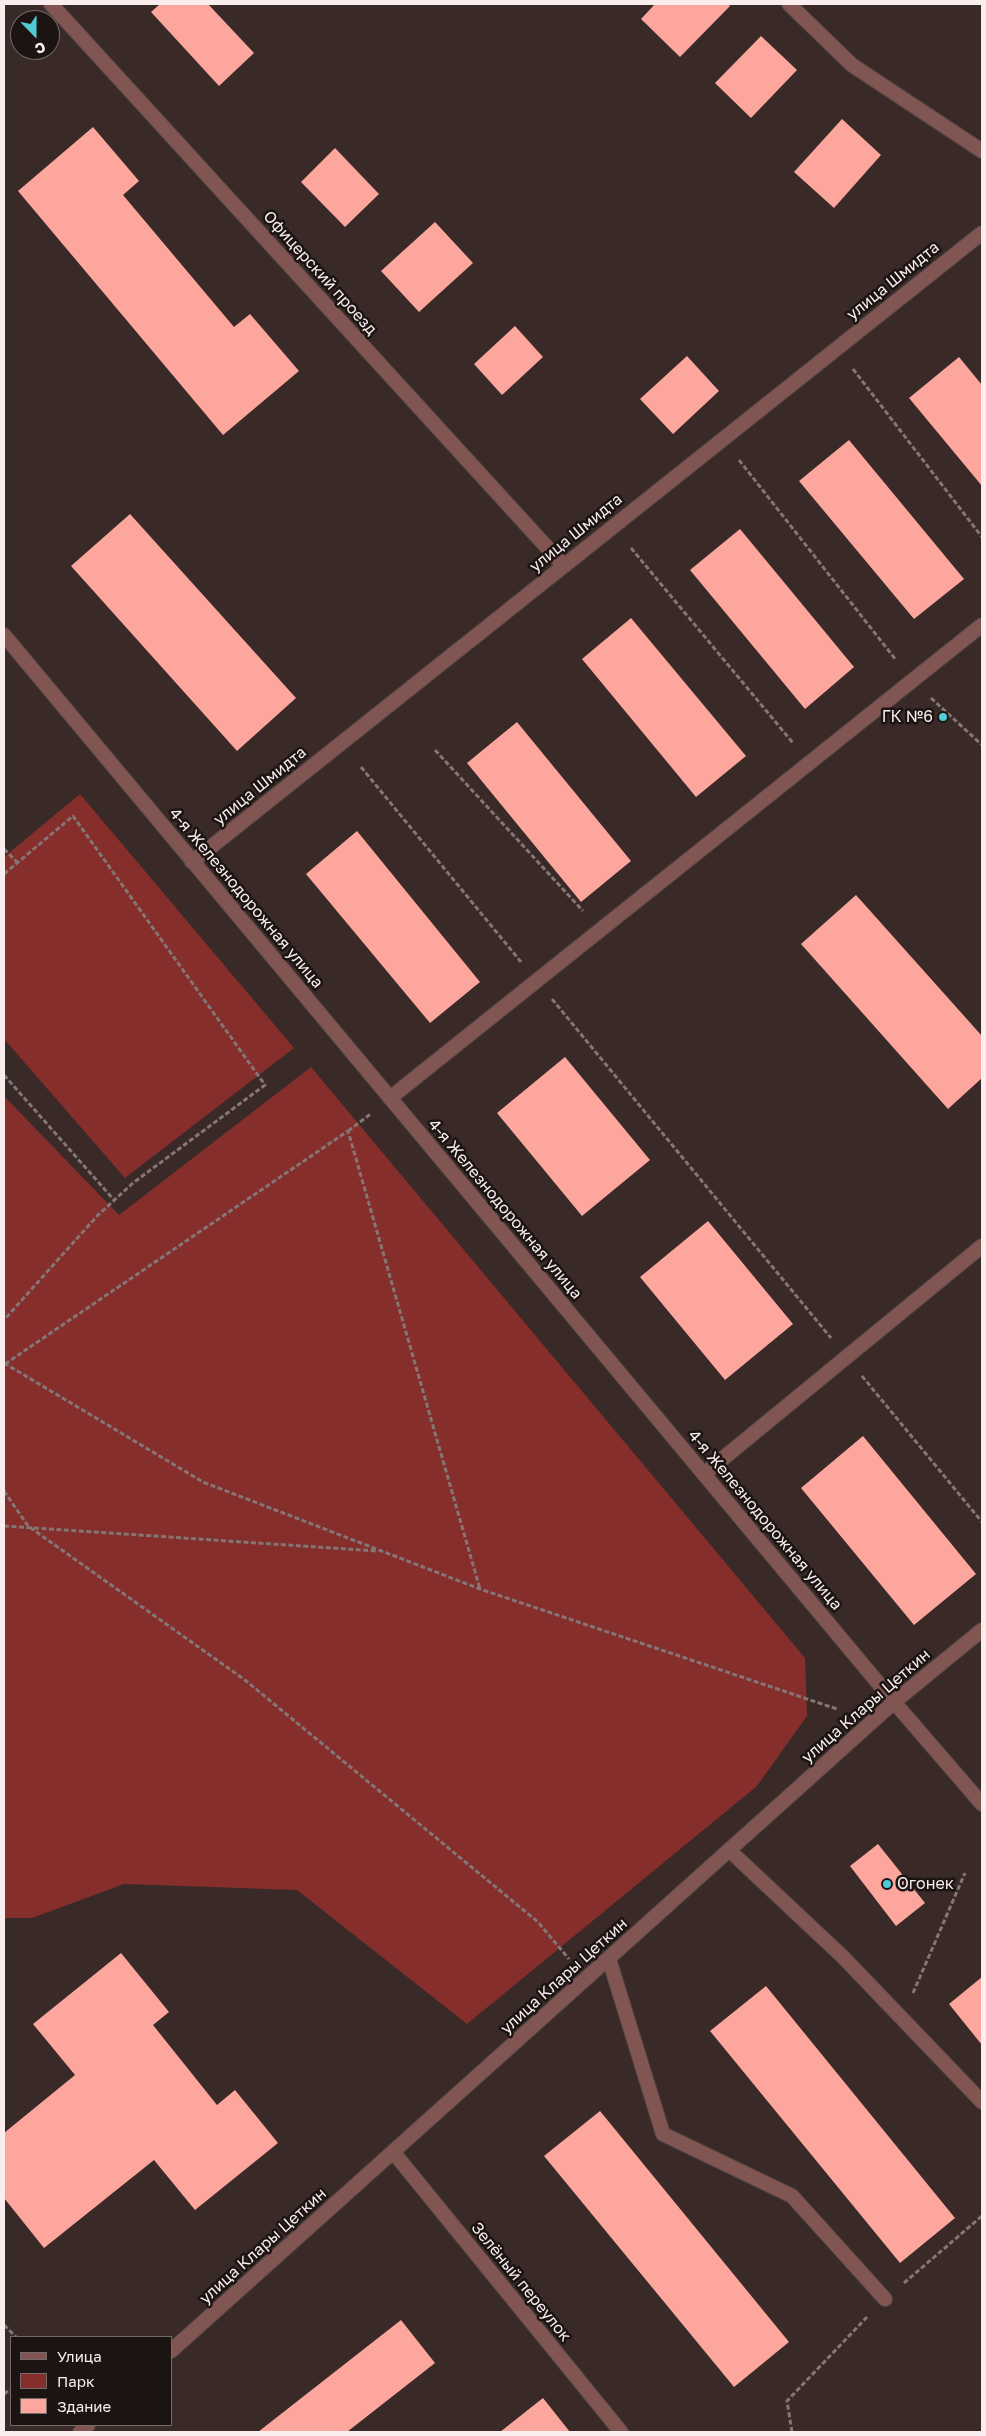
<!DOCTYPE html>
<meta charset="utf-8">
<style>
body{margin:0}
#map{position:relative;width:986px;height:2436px;overflow:hidden;background:#392a28;font-family:"Golos Text",sans-serif}
canvas{display:block}
.frame{position:absolute;inset:0;border:5px solid #f9eeed;pointer-events:none}
.legend{position:absolute;left:10px;top:2336px;width:162px;height:90px;box-sizing:border-box;background:#1b1413;border:1px solid #746b6a;margin:0;padding:6px 9px;list-style:none;font-size:15px;color:#f9eeed}
.legend li{display:flex;align-items:center;gap:10px;height:25px}
.legend b{width:25px;border:1px solid #746b6a}
.north{position:absolute;left:10px;top:10px;width:50px;height:50px;box-sizing:border-box;background:#1b1413;border:1px solid #746b6a;border-radius:50%;rotate:158deg;font-size:14px;font-weight:700;line-height:20px;text-align:center;color:#f9eeed}
.north::after{content:'';display:block;margin:auto;width:18px;height:22px;background:#51ccd5;clip-path:polygon(50% 0,100% 100%,50% 72%,0 100%)}
</style>
<div id="map">
<canvas width="986" height="2436"></canvas>
<div class="frame"></div>
<ul class="legend">
<li><b style="height:6px;background:#815652"></b>Улица</li>
<li><b style="height:14px;background:#852e2b"></b>Парк</li>
<li><b style="height:14px;background:#fca69e"></b>Здание</li>
</ul>
<div class="north">С</div>
</div>
<script>
const g = document.querySelector('canvas').getContext('2d');
g.lineJoin = 'round';
function fill(path, color) { g.fillStyle = color; g.fill(path, 'evenodd'); }
const toPath = rows => new Path2D(rows.map(r => 'M' + r).join(''));
function stroke(path, color, width, dash) { g.strokeStyle = color; g.lineWidth = width; g.lineCap = dash ? 'butt' : 'round'; g.setLineDash(dash || []); g.stroke(path); }
function drawText(font, color, halo, rows, align = 'center') {
  g.font = font + ' "Golos Text",sans-serif'; g.lineWidth = 5; g.setLineDash([]); g.textBaseline = 'middle'; g.strokeStyle = halo; g.fillStyle = color; for (const [text, x, y, turn = 0] of rows) {
    g.save(); g.translate(x, y); g.rotate((+turn || 0) * Math.PI / 180); g.textAlign = isNaN(turn) ? turn : align; if (halo) g.strokeText(text, 0, 0); g.fillText(text, 0, 0); g.restore();
  }
}
const green = toPath([
 [80,794,294,1048,125,1178,4,1039,4,857],
 [311,1067,805,1658,807,1716,757,1786,467,2024,297,1890,124,1884,32,1918,4,1918,4,1096,119,1215]
]);
const building = toPath([
 [160,4,208,4,254,53,219,86,151,12],
 [655,4,728,4,730,6,680,57,641,19],
 [761,36,797,70,751,118,715,83],
 [842,119,881,155,834,208,794,172],
 [93,127,139,181,123,195,234,327,250,314,299,371,223,435,18,191],
 [335,148,379,194,345,227,301,182],
 [435,222,473,263,419,312,381,271],
 [515,326,543,357,502,395,474,364],
 [687,356,719,391,673,434,640,399],
 [959,357,982,385,982,486,909,398],
 [849,440,964,579,914,619,799,481],
 [130,514,296,698,237,751,71,566],
 [740,529,854,667,805,709,690,570],
 [631,618,746,756,696,797,582,659],
 [517,722,631,861,581,902,467,763],
 [357,831,480,982,430,1023,306,874],
 [856,895,982,1036,982,1078,948,1109,801,944],
 [565,1057,650,1160,582,1216,497,1113],
 [708,1221,793,1324,725,1380,640,1277],
 [863,1436,976,1574,914,1625,801,1488],
 [878,1844,925,1903,896,1926,850,1866],
 [121,1953,169,2012,153,2025,217,2105,235,2090,278,2143,195,2210,154,2160,44,2248,4,2198,4,2133,75,2075,33,2024],
 [982,1977,982,2045,949,2004],
 [766,1986,955,2218,900,2263,710,2031],
 [600,2111,789,2342,734,2387,544,2156],
 [401,2320,435,2363,347,2432,258,2432],
 [543,2398,570,2432,500,2432]
]);
const path = toPath([
 [853,369,982,537],
 [739,460,896,660],
 [631,548,793,743],
 [931,698,982,745],
 [435,750,583,911],
 [361,767,521,962],
 [4,849,18,863],
 [4,874,73,816,265,1085,133,1183,98,1215,4,1320],
 [552,999,831,1338],
 [4,1075,114,1200],
 [348,1131,372,1113],
 [4,1363,203,1482,480,1589,837,1709],
 [5,1364,348,1131,480,1589],
 [862,1376,982,1522],
 [4,1491,28,1526,245,1680,538,1922,569,1959],
 [4,1526,377,1551],
 [913,1993,965,1873],
 [904,2283,982,2216],
 [4,2325,16,2337],
 [4,2394,11,2389],
 [792,2432,787,2401,868,2316]
]);
const service = toPath([
 [390,1098,982,625],
 [704,1474,982,1246],
 [729,1850,843,1957,982,2102],
 [609,1959,663,2134,792,2196,885,2299]
]);
const minor = toPath([
 [51,4,564,566],
 [789,4,852,65,982,151],
 [4,635,894,1702,982,1804],
 [192,862,982,233],
 [394,2153,621,2432],
 [171,2351,894,1702,982,1630],
 [80,2432,88,2425]
]);
const markers = [
 [943,717,5,"#51ccd5"],
 [887,1884,5,"#51ccd5"]
];
const streetNames = [
 ["Офицерский проезд",320,273,48],
 ["улица Шмидта",893,281,-39],
 ["улица Шмидта",576,533,-39],
 ["улица Шмидта",260,786,-39],
 ["4-я Железнодорожная улица",246,898,50],
 ["4-я Железнодорожная улица",505,1209,50],
 ["4-я Железнодорожная улица",765,1520,50],
 ["улица Клары Цеткин",866,1706,-41],
 ["улица Клары Цеткин",564,1976,-42],
 ["улица Клары Цеткин",263,2246,-42],
 ["Зелёный переулок",521,2282,51]
];
const poiNames = [
 ["ГК №6",933,717],
 ["Огонек",897,1884,"left"]
];
fill(green, '#852e2b');
fill(building, '#fca69e');
stroke(service, '#544544', 16);
stroke(minor, '#544544', 16);
stroke(path, '#847674', 3, [5, 2.5]);
stroke(service, '#815652', 14);
stroke(minor, '#815652', 14);
for (const [x, y, r, color] of markers) { const dot = new Path2D(); dot.arc(x, y, r, 0, 2 * Math.PI); g.fillStyle = color; g.fill(dot); stroke(dot, '#1b1413', 2); }
drawText('16px', '#f9eeed', '#1b1413', streetNames);
drawText('16px', '#f9eeed', '#1b1413', poiNames, 'right');
</script>
